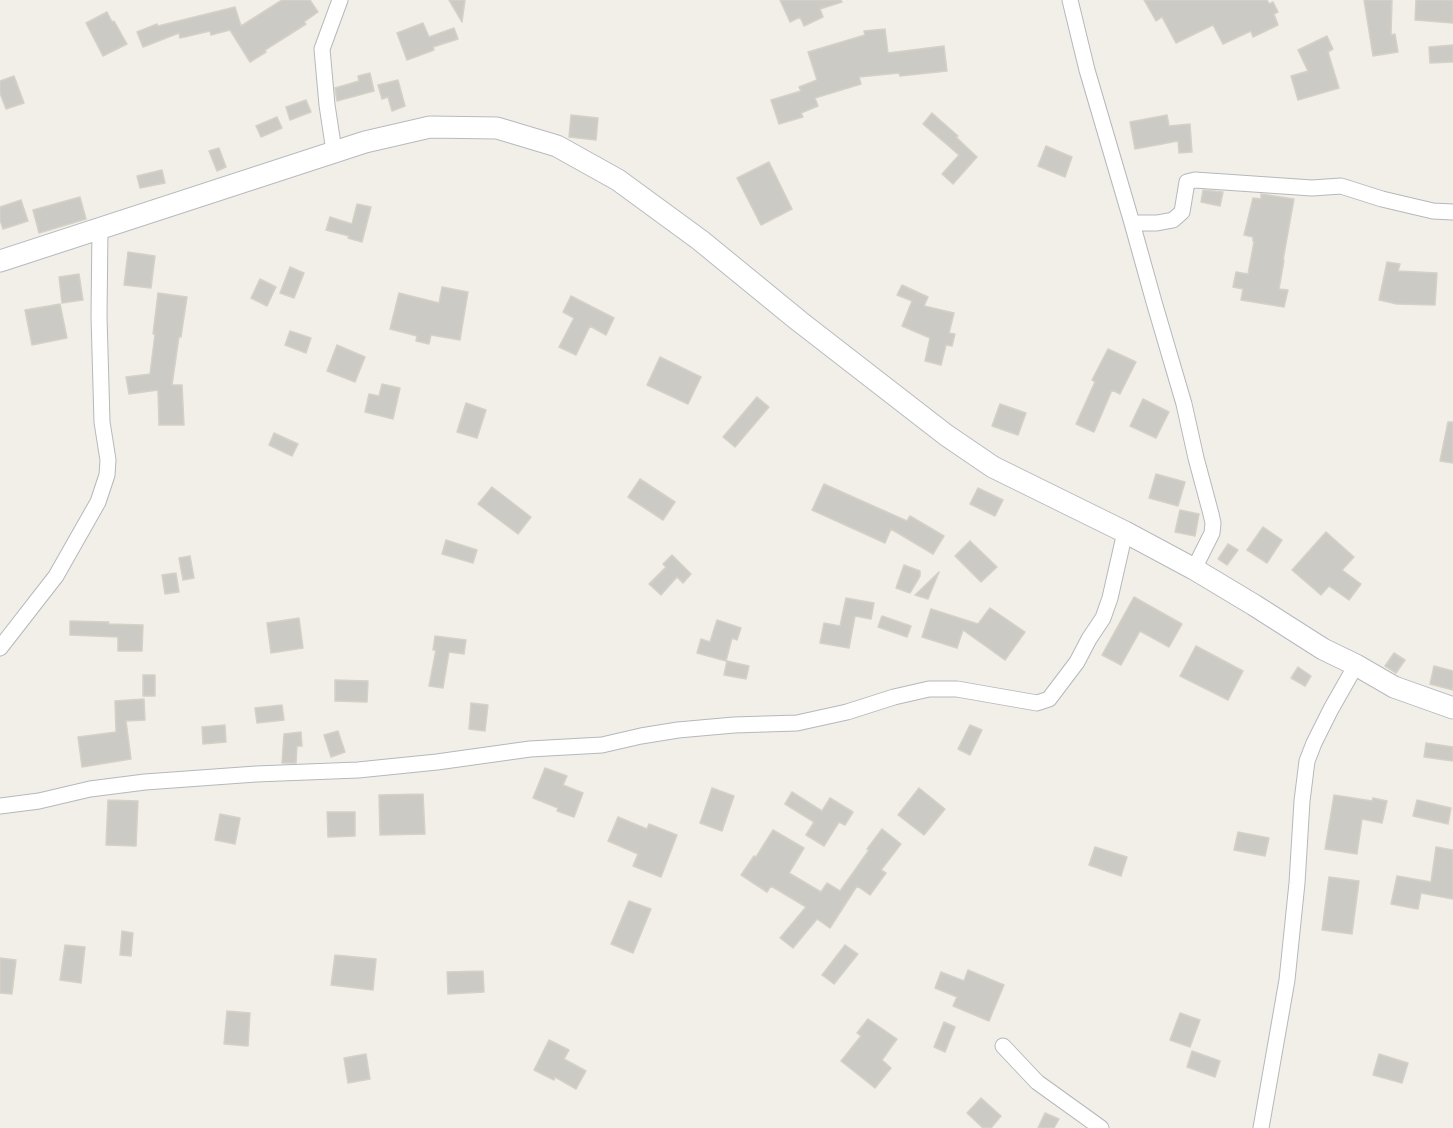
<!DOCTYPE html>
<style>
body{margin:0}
canvas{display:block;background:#f1efe8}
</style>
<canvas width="1453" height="1128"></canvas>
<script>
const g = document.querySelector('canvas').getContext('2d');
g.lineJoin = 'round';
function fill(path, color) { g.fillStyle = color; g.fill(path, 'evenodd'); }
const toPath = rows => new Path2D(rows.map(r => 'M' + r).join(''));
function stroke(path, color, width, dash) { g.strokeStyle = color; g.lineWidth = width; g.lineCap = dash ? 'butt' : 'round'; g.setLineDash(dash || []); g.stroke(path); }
const building = toPath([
 [282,0,310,0,318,12,304,22,306,24,265,50,266,52,250,62,230,30,211,35,210,31,180,38,179,33,143,47,137,32,157,24,158,26,235,7,241,26,282,0],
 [449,0,465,0,462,22,449,0],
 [780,0,841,0,842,2,820,9,823,17,804,26,800,17,790,22,780,0],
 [1144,0,1267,0,1269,4,1273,2,1278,12,1274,14,1278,25,1253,37,1251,31,1223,44,1213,25,1176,43,1162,17,1156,21,1144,0],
 [1364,0,1392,0,1391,35,1395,34,1398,52,1373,56,1364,0],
 [1416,0,1453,0,1453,23,1415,20,1416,0],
 [107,12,112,22,114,21,127,44,103,56,86,23,107,12],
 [423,23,429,37,454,28,458,39,433,47,434,50,407,60,397,33,423,23],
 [885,29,888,53,944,46,947,71,900,76,899,73,859,77,861,84,815,98,818,106,801,113,803,117,779,124,771,100,801,91,799,87,817,80,808,52,865,35,864,31,885,29],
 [1327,36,1333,49,1328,52,1339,88,1298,100,1291,76,1308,71,1298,50,1327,36],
 [1453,45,1453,62,1430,63,1429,47,1453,45],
 [370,73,374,91,337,101,335,88,359,81,358,76,370,73],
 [14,76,24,103,6,109,0,93,0,81,14,76],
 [398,80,405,106,392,111,388,97,382,99,378,85,398,80],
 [306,100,311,112,290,120,286,107,306,100],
 [932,113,958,136,956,137,977,157,953,184,942,174,959,155,923,124,932,113],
 [571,115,598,118,596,140,569,137,571,115],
 [1167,115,1169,126,1190,124,1192,152,1179,153,1178,141,1135,149,1130,122,1167,115],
 [277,117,282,128,261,137,256,126,277,117],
 [1046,146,1072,157,1065,177,1038,166,1046,146],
 [219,148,226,167,217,171,209,151,219,148],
 [769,162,792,209,761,225,737,178,769,162],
 [162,170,165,183,140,188,137,176,162,170],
 [1203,190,1223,192,1220,206,1201,202,1203,190],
 [1261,194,1294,199,1283,260,1284,260,1279,289,1288,290,1284,307,1241,300,1243,289,1233,287,1236,272,1248,274,1254,242,1253,241,1253,237,1244,235,1253,198,1261,199,1261,194],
 [80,197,86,219,39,233,33,210,80,197],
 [21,200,28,221,3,229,0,220,0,207,21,200],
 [357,204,371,207,362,242,348,238,349,236,326,230,330,217,352,224,357,204],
 [128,252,155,256,151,288,124,285,128,252],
 [1387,262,1400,264,1398,271,1437,273,1435,305,1397,304,1379,300,1387,262],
 [290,267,304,273,294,298,280,293,290,267],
 [79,274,83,300,62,303,59,277,79,274],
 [260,279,276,287,267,306,251,298,260,279],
 [902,285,928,297,924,306,954,313,949,333,955,334,952,346,946,345,941,365,925,361,930,338,902,326,912,301,897,295,902,285],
 [442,287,468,292,460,340,431,335,429,344,416,341,417,336,390,329,399,293,439,303,442,287],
 [158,293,187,297,181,337,179,337,172,385,182,385,184,425,159,425,158,390,129,394,126,377,150,374,155,334,153,334,158,293],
 [571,296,614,318,606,335,590,326,576,355,559,347,574,318,563,312,571,296],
 [60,304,67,338,32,345,25,310,60,304],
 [290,331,311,338,306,353,285,345,290,331],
 [337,345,365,357,355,382,327,371,337,345],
 [1108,349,1136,362,1120,394,1112,390,1094,432,1076,424,1095,382,1092,380,1108,349],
 [660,357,701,377,688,404,647,385,660,357],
 [382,384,400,388,393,419,365,412,369,394,379,396,382,384],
 [757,397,769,407,735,447,723,437,757,397],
 [1143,399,1169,412,1156,438,1130,426,1143,399],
 [466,403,486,410,477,438,457,432,466,403],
 [1000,404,1026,413,1018,435,992,426,1000,404],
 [1448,422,1453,422,1453,463,1440,461,1448,422],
 [274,433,298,444,292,456,269,445,274,433],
 [1156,474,1185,482,1178,506,1149,498,1156,474],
 [640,479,675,502,663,520,628,497,640,479],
 [824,484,907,521,910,516,944,536,933,554,891,529,885,543,812,510,824,484],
 [492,487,531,517,518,534,478,504,492,487],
 [978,488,1003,500,995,516,970,504,978,488],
 [1180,510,1199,514,1195,536,1175,532,1180,510],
 [1263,527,1282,540,1267,563,1247,550,1263,527],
 [1326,532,1354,557,1342,570,1361,584,1349,600,1329,586,1321,595,1292,570,1326,532],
 [446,540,477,550,473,563,442,554,446,540],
 [970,541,997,567,981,582,955,556,970,541],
 [1228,544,1238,550,1227,565,1218,559,1228,544],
 [672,555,691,574,683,583,677,577,661,595,649,584,666,567,663,564,672,555],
 [190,556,194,578,183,580,179,558,190,556],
 [904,565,920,571,920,576,910,593,896,588,904,565],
 [939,572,928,599,915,595,939,572],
 [176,573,179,592,165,594,162,575,176,573],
 [1134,597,1182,624,1169,647,1140,631,1121,665,1102,655,1134,597],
 [846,598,874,603,871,619,855,616,849,648,820,643,824,623,840,626,846,598],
 [990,608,1025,632,1005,660,963,630,957,648,922,637,931,609,978,624,990,608],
 [882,616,911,626,907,637,878,627,882,616],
 [299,618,303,648,271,653,267,623,299,618],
 [717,620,741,628,737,640,732,638,726,661,697,653,701,639,710,642,717,620],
 [70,621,109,622,108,624,143,625,142,651,118,651,118,637,70,635,70,621],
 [435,636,466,640,464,654,449,652,443,688,429,686,436,650,433,650,435,636],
 [1196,646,1243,671,1228,700,1180,676,1196,646],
 [1394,653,1405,660,1396,673,1385,666,1394,653],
 [727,661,749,666,746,679,724,675,727,661],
 [1434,666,1453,671,1453,690,1430,684,1434,666],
 [1298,667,1311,676,1305,686,1291,678,1298,667],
 [143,675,155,675,155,696,143,696,143,675],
 [335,680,368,681,367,702,335,701,335,680],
 [144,699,145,720,126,721,131,759,82,767,78,737,116,732,115,701,144,699],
 [471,703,488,705,485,731,469,729,471,703],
 [282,705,284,720,257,723,255,708,282,705],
 [225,725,226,742,203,744,202,727,225,725],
 [970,725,982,730,970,755,958,749,970,725],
 [338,731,345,752,331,757,324,735,338,731],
 [301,732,302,746,297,746,296,763,282,763,284,734,301,732],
 [1426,743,1453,747,1453,761,1424,757,1426,743],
 [545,768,567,776,563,785,583,793,574,817,557,811,558,808,533,798,545,768],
 [712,788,734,796,722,831,700,823,712,788],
 [919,788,945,809,924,835,898,815,919,788],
 [792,792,822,811,830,798,853,812,845,825,839,822,824,846,806,835,814,822,785,804,792,792],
 [423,794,425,834,380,835,379,795,423,794],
 [1334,795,1372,801,1373,798,1387,801,1382,823,1362,819,1357,854,1325,849,1334,795],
 [108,800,138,801,136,846,106,845,108,800],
 [1417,800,1451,808,1448,824,1413,816,1417,800],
 [327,812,355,812,355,836,328,837,327,812],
 [220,814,240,818,235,844,215,840,220,814],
 [618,817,647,829,649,824,677,835,661,877,633,866,638,854,608,841,618,817],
 [882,829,901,844,881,870,886,873,870,895,857,886,830,928,817,919,793,948,780,938,806,907,771,886,767,892,741,875,754,856,756,857,773,830,804,848,789,873,821,892,827,883,840,891,869,850,867,849,882,829],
 [1238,832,1269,838,1265,856,1234,850,1238,832],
 [1095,847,1127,857,1121,876,1089,865,1095,847],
 [1436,847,1453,850,1453,899,1421,893,1418,909,1391,904,1397,876,1431,882,1436,847],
 [1329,877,1359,881,1352,934,1322,930,1329,877],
 [629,901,651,909,633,953,611,944,629,901],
 [122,931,133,933,131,956,120,955,122,931],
 [65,945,85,947,81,983,60,980,65,945],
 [845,945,858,954,834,984,822,975,845,945],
 [335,955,376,959,373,990,331,985,335,955],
 [0,958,16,960,12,994,0,993,0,958],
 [968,970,1004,985,989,1021,953,1006,957,997,935,988,941,972,964,981,968,970],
 [483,971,484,992,448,994,447,972,483,971],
 [227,1011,250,1013,248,1046,224,1044,227,1011],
 [1180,1013,1200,1020,1190,1047,1170,1040,1180,1013],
 [868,1019,897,1039,882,1060,891,1068,875,1088,841,1061,861,1036,857,1033,868,1019],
 [944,1022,955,1027,945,1052,934,1047,944,1022],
 [549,1040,569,1050,564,1059,586,1071,576,1089,555,1077,554,1080,534,1070,549,1040],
 [1192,1051,1220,1061,1215,1077,1187,1067,1192,1051],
 [366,1054,370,1079,348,1083,344,1058,366,1054],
 [1379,1054,1408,1063,1402,1083,1373,1075,1379,1054],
 [981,1098,1001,1116,991,1128,983,1128,967,1113,981,1098],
 [1045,1113,1059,1119,1054,1128,1038,1128,1045,1113]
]);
const minor = toPath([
 [1070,0,1087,70,1132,223,1154,302,1184,404,1196,458,1211,514,1213,523,1212,533,1194,569],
 [334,151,327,105,322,49,340,0],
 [1132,223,1157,223,1173,220,1182,212,1187,182,1195,180,1312,188,1341,186,1382,199,1433,211,1453,212],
 [0,648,56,576,98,502,107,475,108,460,102,422,99,316,100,229],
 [0,806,39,801,90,789,145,782,256,774,358,770,437,762,530,749,602,745,641,736,678,730,734,725,797,723,847,712,894,697,929,689,957,689,1037,703,1049,699,1077,662,1089,639,1103,618,1110,598,1125,532],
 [1003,1046,1037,1082,1101,1128],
 [1261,1128,1287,980,1297,883,1302,801,1307,761,1314,743,1331,709,1356,665]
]);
const secondary = toPath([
 [0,261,365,142,430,127,497,128,557,146,618,180,700,240,799,321,946,435,993,467,1125,532,1194,569,1254,605,1323,649,1356,665,1394,687,1453,708]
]);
fill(building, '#cccac5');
stroke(building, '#d6d1c6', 1.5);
stroke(minor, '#b5b8bc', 17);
stroke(secondary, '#b6babf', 23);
stroke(minor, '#fff', 15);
stroke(secondary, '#fff', 21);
</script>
